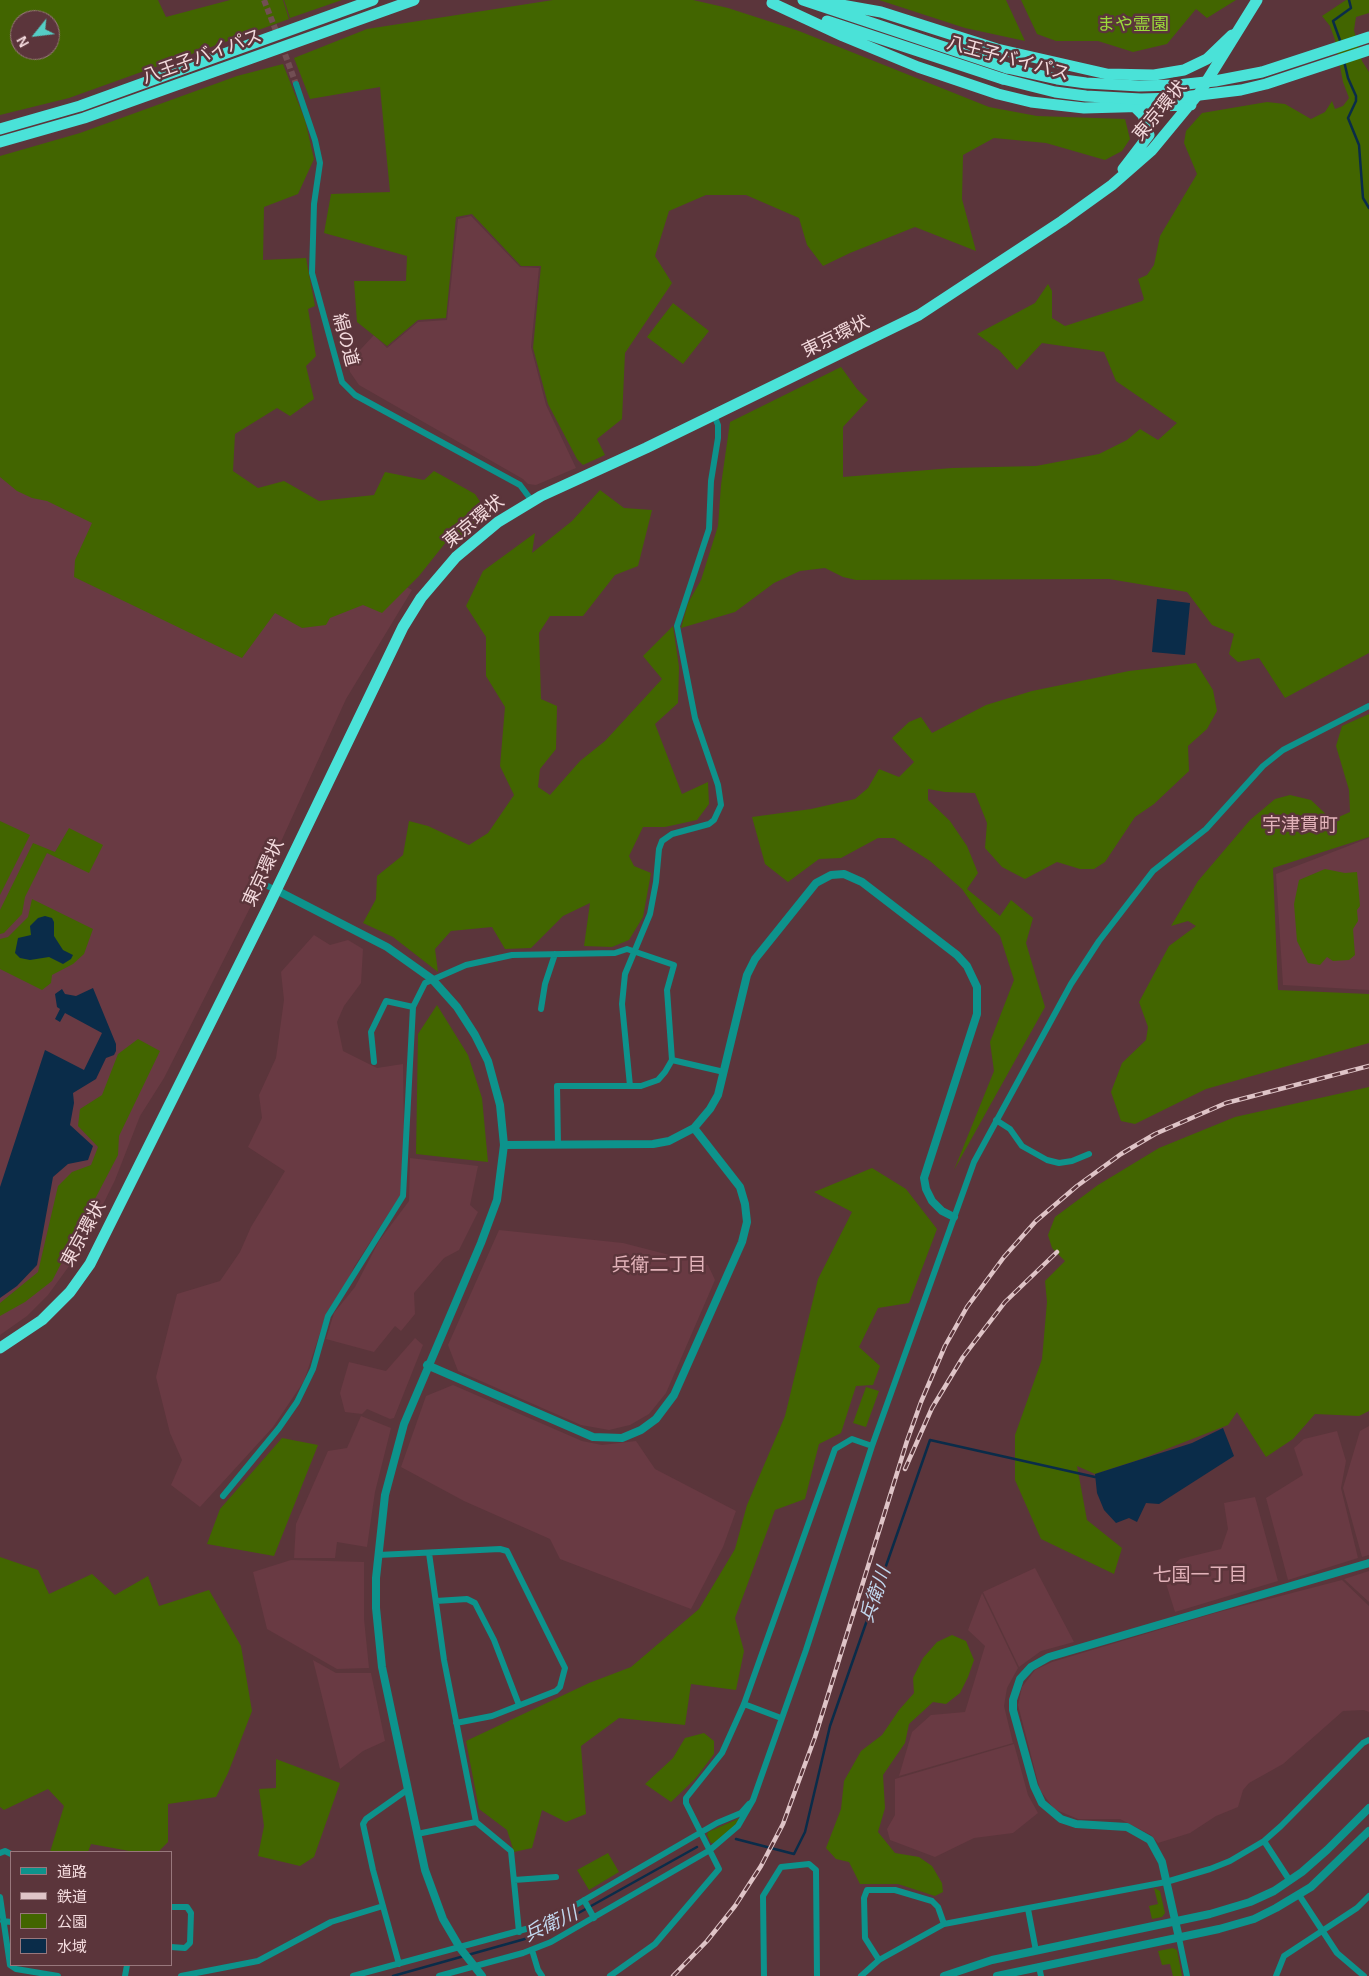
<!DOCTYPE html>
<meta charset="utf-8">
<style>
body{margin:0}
#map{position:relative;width:1369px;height:1976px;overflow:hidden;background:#5b353b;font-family:Arial,"Noto Sans JP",sans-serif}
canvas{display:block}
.legend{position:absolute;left:10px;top:1851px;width:162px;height:115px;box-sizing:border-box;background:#5b353b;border:1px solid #98777c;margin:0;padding:6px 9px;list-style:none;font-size:15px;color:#f4dbde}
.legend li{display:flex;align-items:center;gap:10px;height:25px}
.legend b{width:25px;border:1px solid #98777c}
.north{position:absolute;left:10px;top:10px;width:50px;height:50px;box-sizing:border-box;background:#5b353b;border:1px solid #98777c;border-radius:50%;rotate:241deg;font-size:14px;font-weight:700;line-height:20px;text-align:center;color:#f4dbde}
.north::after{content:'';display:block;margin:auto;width:18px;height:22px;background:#55cec6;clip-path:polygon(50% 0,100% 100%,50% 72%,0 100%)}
</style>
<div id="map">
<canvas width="1369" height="1976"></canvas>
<ul class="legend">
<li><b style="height:6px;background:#0d938c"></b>道路</li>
<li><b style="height:6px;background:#dfc4c7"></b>鉄道</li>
<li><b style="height:14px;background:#426500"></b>公園</li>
<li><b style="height:14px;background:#0a2c49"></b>水域</li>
</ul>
<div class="north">N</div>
</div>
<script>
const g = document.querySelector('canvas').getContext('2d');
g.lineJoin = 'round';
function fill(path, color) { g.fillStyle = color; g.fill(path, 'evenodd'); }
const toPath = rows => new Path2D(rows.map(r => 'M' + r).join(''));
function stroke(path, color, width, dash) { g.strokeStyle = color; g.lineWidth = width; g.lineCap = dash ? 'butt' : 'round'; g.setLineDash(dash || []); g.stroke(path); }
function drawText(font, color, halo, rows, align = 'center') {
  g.font = font + ' Arial,"Noto Sans JP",sans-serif'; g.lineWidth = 5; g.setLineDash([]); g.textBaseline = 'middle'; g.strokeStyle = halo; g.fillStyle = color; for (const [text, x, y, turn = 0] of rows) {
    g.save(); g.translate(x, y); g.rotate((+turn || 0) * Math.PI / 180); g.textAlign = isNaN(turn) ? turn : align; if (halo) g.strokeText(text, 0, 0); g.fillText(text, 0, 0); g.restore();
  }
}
const built = toPath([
 [471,216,520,267,539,268,531,347,546,405,576,468,536,485,528,484,523,479,359,385,350,372,348,363,374,335,387,348,418,322,447,320,458,219],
 [0,359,147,425,327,544,412,590,346,699,258,892,164,1078,140,1116,115,1180,80,1251,48,1295,27,1316,0,1335],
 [1369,838,1369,990,1283,985,1276,874],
 [314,935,330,945,348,940,363,949,361,983,344,1006,337,1022,343,1051,377,1068,403,1064,404,1135,400,1196,354,1267,346,1285,327,1312,304,1381,273,1427,200,1507,171,1485,182,1460,170,1433,156,1377,177,1294,220,1281,240,1252,251,1227,285,1171,248,1147,262,1118,259,1095,276,1058,284,1000,281,972],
 [410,1158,478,1166,470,1205,478,1212,459,1250,444,1258,414,1293,415,1314,401,1331,395,1326,374,1352,326,1339,334,1313,355,1287,379,1241,409,1201],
 [499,1230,623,1243,708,1265,715,1280,666,1393,649,1414,630,1425,609,1430,581,1425,458,1371,448,1345],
 [415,1338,423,1345,394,1418,390,1419,367,1409,362,1414,345,1412,340,1393,349,1362,386,1371],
 [453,1385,582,1441,602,1445,636,1441,655,1469,736,1511,723,1547,691,1609,560,1559,550,1539,464,1501,401,1467,426,1396],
 [361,1416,391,1428,375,1492,367,1547,337,1542,335,1558,294,1558,296,1524,328,1451,347,1448],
 [1369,1426,1369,1555,1362,1557,1343,1488,1360,1431],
 [1337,1431,1346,1461,1341,1488,1358,1558,1288,1580,1266,1498,1303,1475,1294,1448,1304,1439],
 [1255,1497,1278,1581,1175,1612,1163,1574,1180,1559,1221,1549,1228,1529,1224,1503],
 [291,1560,364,1562,364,1619,369,1668,337,1669,267,1629,253,1572],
 [1035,1568,1074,1642,1041,1651,1019,1667,983,1592],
 [1369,1571,1369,1602,1344,1579],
 [1342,1580,1369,1606,1369,1712,1364,1710,1343,1711,1283,1764,1249,1783,1243,1790,1238,1807,1216,1816,1190,1833,1158,1843,1151,1835,1120,1819,1078,1819,1054,1809,1040,1790,1018,1705,1022,1687,1035,1670,1052,1662,1215,1613],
 [982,1593,1018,1668,1007,1688,1004,1706,1013,1743,899,1776,912,1732,931,1715,965,1712,985,1646,968,1630],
 [313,1660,336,1673,371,1673,385,1741,363,1751,340,1769],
 [1014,1744,1028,1795,1038,1813,1013,1833,974,1838,935,1857,890,1840,887,1829,895,1815,895,1779]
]);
const green = toPath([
 [0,0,158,0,166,17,230,0,283,0,289,19,69,98,0,115],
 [20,20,50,20,50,50,20,50],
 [284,0,342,0,290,18],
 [553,0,693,0,728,8,799,31,989,107,1037,116,1125,119,1130,139,1122,151,1105,160,1046,143,994,138,963,155,962,199,976,251,915,227,850,253,823,266,807,245,799,218,746,195,706,195,669,211,655,256,672,283,625,353,622,419,597,439,605,455,583,465,577,459,548,404,533,348,541,266,521,266,472,214,456,217,446,318,418,320,387,346,357,322,354,281,406,281,407,256,324,233,331,194,390,192,380,87,310,99,294,58,367,29],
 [879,0,1006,0,1025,41,965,28],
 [1021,0,1236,0,1207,18,1196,9,1167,44,1133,52,1098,41,1056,41,1037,34],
 [1346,0,1369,0,1369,13,1356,17,1354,30,1362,61,1369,72,1369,653,1285,698,1259,658,1238,662,1229,654,1234,634,1212,625,1187,592,1109,579,856,580,843,577,825,568,800,571,774,583,735,612,681,628,688,603,701,580,718,526,721,485,730,422,841,367,857,389,868,400,843,427,843,477,952,468,1036,466,1099,454,1127,440,1140,429,1158,440,1177,423,1116,381,1104,352,1042,343,1017,370,999,350,977,334,1035,303,1048,284,1052,291,1052,318,1065,326,1142,301,1144,299,1138,279,1147,275,1154,265,1160,236,1197,174,1184,143,1186,131,1202,113,1267,102,1285,104,1311,119,1325,112,1332,101,1335,109,1343,106,1349,98,1343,82,1335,40,1330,26,1322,16],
 [283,64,305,120,314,159,298,194,264,207,263,260,306,258,315,306,308,309,316,356,306,366,314,399,290,416,277,408,235,434,233,471,258,488,284,481,319,501,374,495,385,472,424,480,434,471,475,494,489,515,462,537,450,537,419,576,382,613,363,605,330,618,326,625,302,628,275,613,242,658,74,577,75,560,92,523,47,501,32,498,17,491,0,477,0,156,80,133,237,76],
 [673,303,709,331,683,364,647,337],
 [600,490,624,508,652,510,638,566,615,575,583,616,550,616,539,633,541,699,557,706,556,749,540,769,538,787,550,795,580,761,605,741,662,679,643,656,673,626,679,667,678,703,655,724,682,794,708,782,709,804,697,820,665,827,643,827,629,856,634,866,651,873,643,917,629,940,612,947,584,946,590,903,563,916,531,948,505,949,492,927,451,931,435,949,438,972,393,937,363,923,376,899,377,876,403,855,409,821,428,826,469,845,488,833,514,795,500,766,505,707,486,676,486,637,466,606,483,571,535,533,532,553,572,521],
 [1196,663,1213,690,1217,711,1207,729,1188,746,1189,771,1154,804,1135,817,1105,862,1094,869,1080,869,1057,862,1025,879,1002,867,985,848,987,823,975,793,945,792,928,789,928,800,950,821,967,846,978,873,967,889,1000,916,1011,900,1033,918,1026,943,1045,1007,954,1170,994,1071,990,1042,1014,980,1000,936,978,912,962,889,930,861,894,838,878,838,841,858,819,859,788,882,765,864,752,817,811,809,855,799,868,788,879,769,899,777,914,762,892,738,909,722,921,717,932,733,986,705,1032,691,1129,671],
 [1369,714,1369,837,1273,868,1278,990,1369,994,1369,1043,1206,1089,1135,1124,1121,1121,1111,1092,1122,1063,1146,1040,1148,1027,1139,1002,1169,946,1196,926,1188,921,1171,926,1198,881,1250,820,1275,799,1290,795,1311,800,1332,820,1350,812,1349,790,1336,746,1342,726],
 [0,821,30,835,0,895],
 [69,828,103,845,89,873,47,853,25,897,22,914,4,933,0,934,0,910,33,843,55,852],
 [1325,869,1345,873,1357,872,1360,906,1357,910,1358,921,1353,929,1355,955,1349,960,1333,961,1327,957,1320,965,1308,963,1297,941,1294,904,1299,880],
 [32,899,93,929,84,954,73,964,52,975,51,983,42,990,0,969,0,939,8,937,28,917],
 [437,1005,468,1055,482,1098,488,1162,416,1154,418,1034],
 [138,1039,160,1051,119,1136,118,1155,52,1281,25,1302,0,1316,0,1303,38,1272,58,1186,72,1172,91,1165,98,1147,78,1126,80,1109,102,1095,118,1054],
 [1369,1087,1369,1411,1359,1416,1315,1414,1293,1439,1266,1457,1237,1412,1228,1425,1141,1459,1095,1474,1077,1466,1087,1520,1122,1548,1114,1574,1041,1539,1015,1480,1015,1435,1042,1359,1047,1302,1045,1281,1065,1261,1052,1248,1048,1235,1055,1217,1098,1185,1159,1148,1235,1117],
 [872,1168,906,1189,937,1229,909,1303,878,1308,859,1347,880,1366,873,1385,856,1386,841,1433,819,1444,805,1499,775,1510,735,1618,744,1651,736,1690,691,1684,685,1725,619,1718,581,1746,586,1814,566,1822,542,1810,532,1848,514,1852,507,1830,479,1809,466,1741,589,1683,631,1667,699,1609,735,1549,747,1505,785,1416,818,1279,852,1212,814,1192],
 [866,1387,879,1391,866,1427,853,1423],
 [282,1438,318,1445,274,1556,207,1544,220,1509],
 [0,1557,38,1570,49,1594,92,1574,115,1595,148,1576,159,1606,209,1590,241,1646,252,1711,228,1773,216,1797,168,1804,168,1842,158,1852,135,1852,91,1844,88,1852,50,1852,64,1806,48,1789,4,1810,0,1807],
 [952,1635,966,1641,974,1660,968,1677,960,1693,946,1704,933,1702,909,1724,905,1743,883,1775,885,1808,878,1832,895,1853,919,1857,932,1866,942,1883,943,1892,935,1896,898,1884,860,1884,849,1862,836,1859,826,1848,841,1809,844,1781,861,1751,882,1735,899,1710,914,1693,913,1678,923,1658,937,1642],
 [704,1733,714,1741,714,1754,695,1779,671,1802,645,1784,673,1758,685,1738],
 [276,1759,340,1783,314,1857,300,1866,258,1856,264,1826,259,1789,276,1788],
 [740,1818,732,1829,715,1843,711,1843,707,1835,708,1832],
 [608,1853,619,1872,589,1890,577,1870],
 [1154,1888,1160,1891,1165,1913,1162,1917,1152,1919,1149,1906,1158,1904],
 [1173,1948,1177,1950,1182,1976,1173,1976,1170,1964,1162,1965,1158,1951]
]);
const water = toPath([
 [1157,599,1190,603,1185,655,1152,652],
 [45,916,52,918,54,922,54,936,63,950,73,955,71,959,63,964,49,957,30,960,20,958,15,953,18,938,31,935,30,926,38,918],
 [93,988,116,1044,116,1051,114,1055,106,1058,96,1079,73,1093,74,1103,70,1125,93,1146,88,1160,68,1164,53,1177,37,1265,17,1286,0,1298,0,1187,45,1050,84,1070,102,1033,65,1013,60,1022,55,1019,60,1009,57,1007,55,994,62,989,65,994,76,996],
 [1223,1428,1234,1456,1159,1504,1146,1503,1137,1522,1129,1518,1116,1523,1104,1510,1097,1493,1095,1474,1192,1443]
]);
const stream = toPath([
 [1341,43,1333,21,1351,8,1349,0],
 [1344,61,1348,78,1356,96,1356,101,1348,118,1359,145,1363,198,1369,208],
 [736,1839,794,1854,805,1832,830,1726,930,1440,1095,1477],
 [393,1976,539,1935,697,1847]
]);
const minorTunnel = toPath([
 [264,0,278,36],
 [282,46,296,84]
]);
const minor = toPath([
 [296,84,315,140,320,163,314,204,312,273,342,382,355,395,520,485,532,501],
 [257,881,276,890],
 [541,1009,545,984,555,954],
 [672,1060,724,1072],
 [374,1062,371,1032,386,1001,413,1007],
 [630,1086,622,1004,625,974,650,914,656,882,659,849,662,841,672,834,709,824,714,820,721,805,718,785,695,718,677,626,709,529,711,481,718,438,718,425,714,415],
 [996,1120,1010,1129,1022,1146,1047,1160,1059,1163,1072,1161,1089,1154],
 [223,1496,279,1428,297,1402,313,1369,328,1316,403,1196,413,1007,425,983,466,965,512,955,615,953,627,949,674,965,667,990,672,1060,665,1072,658,1080,641,1086,557,1086,558,1144],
 [429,1553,444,1660,476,1822],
 [378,1555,500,1549,507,1551,565,1668,560,1687,556,1691,492,1716,456,1723],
 [436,1601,467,1599,475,1603,494,1640,519,1705],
 [744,1704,781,1718],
 [417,1834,476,1822,511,1851,519,1932],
 [1264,1841,1290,1881],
 [0,1853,5,1851,11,1854],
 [514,1880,556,1877],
 [1299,1895,1337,1953,1364,1976],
 [0,1897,10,1965,16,1969,58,1976],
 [584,1900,594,1918],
 [171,1907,187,1907,191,1913,190,1943,185,1948,171,1947],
 [1028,1909,1036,1951],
 [3,1921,11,1922],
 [1179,1938,1187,1976],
 [532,1950,538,1970,542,1976],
 [879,1960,865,1938,864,1898,867,1890,895,1890,932,1901,938,1907,944,1924],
 [399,1964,373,1870,363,1824,366,1819,407,1790],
 [1039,1967,1041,1976],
 [125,1976,127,1965],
 [181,1976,258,1961,331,1922,383,1906],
 [353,1976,526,1929,562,1913,717,1823,741,1813,749,1804],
 [439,1976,523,1953,551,1942,710,1850,738,1826,753,1800,806,1650,872,1446,974,1162,1071,984,1099,941,1153,871,1206,829,1263,766,1283,750,1369,706],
 [610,1976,655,1944,719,1869,686,1803,686,1798,722,1753,744,1704,835,1449,852,1439,872,1446],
 [764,1976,763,1896,781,1867,809,1864,816,1870,817,1976],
 [861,1976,879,1960,944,1924,1166,1882,1210,1869,1230,1861,1264,1841,1281,1826,1363,1743,1369,1740],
 [1276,1976,1284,1956,1357,1908,1369,1896]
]);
const tertiary = toPath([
 [276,890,387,947,432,979,457,1007,475,1035,488,1061,500,1105,504,1145,497,1200,481,1243,404,1424,385,1495,376,1578,376,1608,382,1667,425,1870,443,1919,460,1948,482,1976],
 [504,1145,653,1144,669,1141,694,1128,710,1109,718,1095,747,975,755,959,816,883,831,875,844,874,862,882,957,955,967,966,977,987,977,1014,924,1178,926,1189,932,1201,942,1211,954,1217],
 [427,1365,593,1437,622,1438,641,1430,656,1419,674,1395,742,1242,747,1222,745,1204,740,1187,694,1128],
 [1179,1938,1162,1862,1150,1840,1127,1827,1076,1824,1061,1819,1042,1803,1034,1786,1013,1710,1013,1700,1020,1679,1031,1667,1049,1657,1369,1563],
 [944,1976,992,1960,1210,1914,1250,1902,1274,1891,1302,1872,1327,1850,1369,1808],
 [997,1976,1219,1929,1254,1919,1276,1908,1311,1887,1369,1831]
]);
const trunk = toPath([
 [803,0,1007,68],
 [814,0,881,12,997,49,1107,74,1154,75,1184,70,1207,59,1232,35],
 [772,3,843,36,918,67,998,94,1031,102,1084,108,1191,105],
 [827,21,1003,79],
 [0,129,80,106,373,0],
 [0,142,84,118,414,0],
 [1123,169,1149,135,1143,115,1136,108],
 [0,1348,42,1320,70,1292,90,1264,269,905,403,627,421,598,456,557,498,522,541,496,646,448,919,315,1062,221,1112,185,1152,150,1200,92,1257,0]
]);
const rail = toPath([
 [905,1469,932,1408,963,1357,1005,1302,1057,1252],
 [673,1976,707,1941,735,1906,761,1866,783,1824,815,1737,907,1441,921,1402,945,1346,967,1307,1004,1257,1036,1221,1077,1186,1121,1154,1155,1134,1226,1103,1369,1066]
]);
const trunkBridge = toPath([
 [1007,68,1057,79,1086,83,1139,86,1177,85,1215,81,1262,72,1369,37],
 [1003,79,1055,92,1086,96,1141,99,1175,98,1241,90,1266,84,1369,50]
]);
const parkNames = [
 ["まや霊園",1133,25]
];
const streetNames = [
 ["八王子バイパス",202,57,-20],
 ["八王子バイパス",1008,59,15],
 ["東京環状",1160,111,-50],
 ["東京環状",836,337,-26],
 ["絹の道",345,340,75],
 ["東京環状",474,522,-39],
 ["東京環状",264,873,-65],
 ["東京環状",84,1234,-61]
];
const neighbourhoodNames = [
 ["宇津貫町",1300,826],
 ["兵衛二丁目",659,1266],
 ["七国一丁目",1200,1576]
];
const waterNames = [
 ["兵衛川",876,1595,-71],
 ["兵衛川",551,1925,-25]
];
fill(built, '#693a43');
fill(green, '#426500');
fill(water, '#0a2c49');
stroke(stream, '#0a2c49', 2.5);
stroke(minorTunnel, '#724e53', 6, [6, 3]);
stroke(minor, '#0d938c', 6);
stroke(tertiary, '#0d938c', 8);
stroke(trunk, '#4ae2d8', 11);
stroke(rail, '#dfc4c7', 4.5);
stroke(rail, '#5b353b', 2.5, [8]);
stroke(trunkBridge, '#4ae2d8', 11);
drawText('18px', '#9cdc3b', '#5b353b', parkNames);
drawText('18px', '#f4dbde', '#5b353b', streetNames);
drawText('19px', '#e2b2b9', '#5b353b', neighbourhoodNames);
drawText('italic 19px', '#c1d7ee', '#5b353b', waterNames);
</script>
